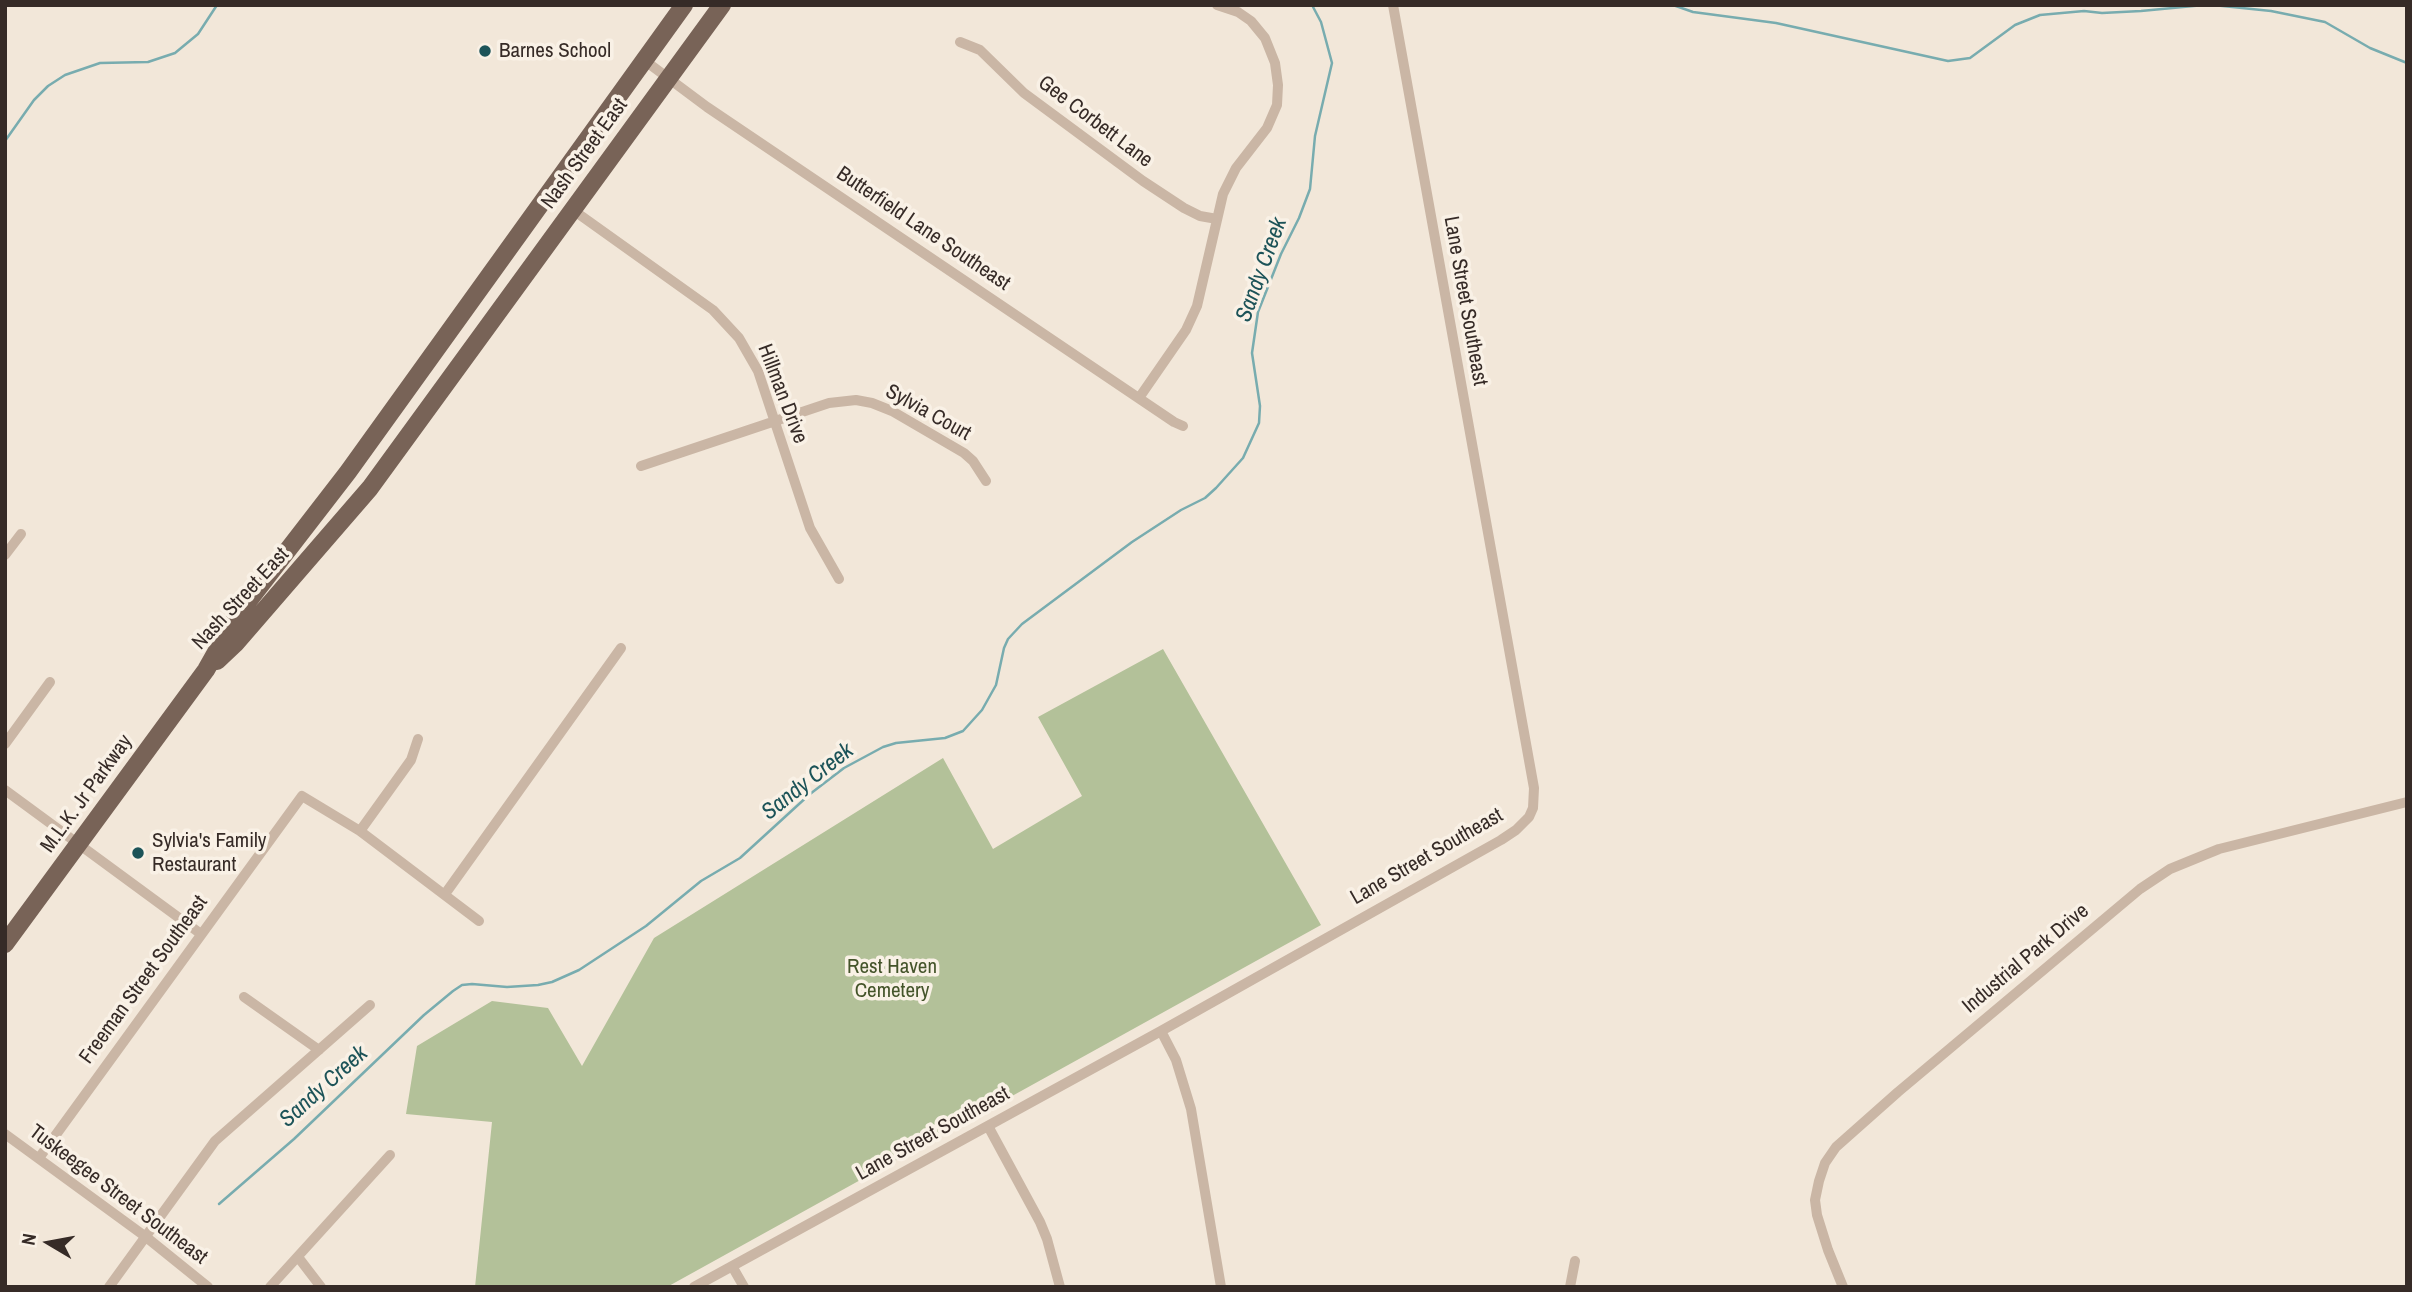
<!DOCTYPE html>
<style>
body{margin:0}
#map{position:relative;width:2412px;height:1292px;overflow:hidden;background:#f2e7d9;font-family:"Archivo Narrow",sans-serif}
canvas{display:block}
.frame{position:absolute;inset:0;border:7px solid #362b27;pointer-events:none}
.north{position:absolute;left:14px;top:1208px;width:70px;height:70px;-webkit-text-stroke:5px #f9f1e6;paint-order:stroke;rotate:280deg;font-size:19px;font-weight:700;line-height:28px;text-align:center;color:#362b27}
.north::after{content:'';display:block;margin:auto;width:24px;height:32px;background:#362b27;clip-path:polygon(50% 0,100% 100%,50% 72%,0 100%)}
</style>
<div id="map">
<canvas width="2412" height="1292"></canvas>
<div class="frame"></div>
<div class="north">N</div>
</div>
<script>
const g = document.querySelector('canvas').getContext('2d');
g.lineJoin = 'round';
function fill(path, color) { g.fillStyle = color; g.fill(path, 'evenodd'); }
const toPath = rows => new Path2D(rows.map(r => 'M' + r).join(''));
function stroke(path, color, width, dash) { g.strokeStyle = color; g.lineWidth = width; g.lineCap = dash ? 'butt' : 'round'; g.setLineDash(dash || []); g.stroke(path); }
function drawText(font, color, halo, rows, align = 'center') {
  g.font = font + ' "Archivo Narrow",sans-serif'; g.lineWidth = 7; g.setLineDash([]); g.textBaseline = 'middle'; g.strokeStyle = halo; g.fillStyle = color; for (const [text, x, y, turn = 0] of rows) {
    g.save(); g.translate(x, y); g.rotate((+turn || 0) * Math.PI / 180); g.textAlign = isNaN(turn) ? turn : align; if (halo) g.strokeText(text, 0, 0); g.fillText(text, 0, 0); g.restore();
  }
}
const green = toPath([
 [1163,649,1321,925,667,1287,475,1287,492,1122,406,1114,417,1046,492,1001,548,1008,582,1066,654,938,943,758,993,849,1082,796,1038,717]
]);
const stream = toPath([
 [1673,5,1693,12,1776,23,1948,61,1970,58,2015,25,2040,15,2084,11,2102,13,2141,11,2204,5],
 [2213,5,2271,11,2325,22,2370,48,2407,63],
 [5,141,34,100,48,86,65,75,100,63,148,62,175,53,198,34,217,5],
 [219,1204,294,1139,424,1015,453,991,462,985,472,984,507,987,538,985,552,982,579,970,646,926,701,881,740,858,810,794,844,768,883,747,896,743,945,738,963,731,982,710,996,685,1004,648,1008,639,1022,624,1132,542,1181,510,1205,498,1216,488,1243,458,1259,423,1260,406,1252,353,1258,312,1281,254,1299,218,1310,189,1315,136,1332,63,1321,22,1312,5]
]);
const street = toPath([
 [960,42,980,50,1024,93,1143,181,1184,208,1200,216,1217,219],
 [644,60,707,107,1174,422,1183,426],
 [573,210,713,310,739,338,758,371,810,528,839,579],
 [1139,398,1186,330,1197,306,1223,194,1236,168,1267,128,1277,105,1278,85,1275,63,1265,38,1251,21,1238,12,1217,5],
 [641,466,829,403,856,400,872,403,892,411,964,453,973,461,986,481],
 [5,555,21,534],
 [5,744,50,682],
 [5,790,201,934],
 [360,831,411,760,418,739],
 [445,894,621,648],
 [244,997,319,1050],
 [1161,1031,1176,1060,1191,1109,1221,1287],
 [988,1126,1040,1222,1047,1239,1060,1287],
 [5,1134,146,1237,208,1287],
 [39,1158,302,796,360,831,479,921],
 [298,1257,321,1287],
 [732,1266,744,1287],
 [109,1287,215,1141,370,1005],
 [270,1287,390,1155],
 [694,1287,1161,1031,1501,840,1516,830,1529,817,1533,808,1534,788,1393,5],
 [1570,1287,1575,1261],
 [1843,1287,1828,1250,1817,1215,1815,1200,1819,1181,1825,1163,1836,1147,1898,1092,2140,889,2170,869,2219,849,2407,802]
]);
const primary = toPath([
 [217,661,235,644,370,488,722,5],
 [5,944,206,670,236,617,348,472,684,5]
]);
const markers = [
 [485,51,7,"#1c5358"],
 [138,853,7,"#1c5358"]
];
const poiNames = [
 ["Barnes School",499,51],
 ["Sylvia's Family",152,841],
 ["Restaurant",152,865]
];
const streetNames = [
 ["Gee Corbett Lane",1095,122,37],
 ["Nash Street East",585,154,-54],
 ["Butterfield Lane Southeast",923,229,34],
 ["Lane Street Southeast",1465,301,80],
 ["Hillman Drive",782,394,69],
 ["Sylvia Court",928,413,29],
 ["Nash Street East",241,599,-47],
 ["M.L.K. Jr Parkway",87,794,-54],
 ["Lane Street Southeast",1427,857,-30],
 ["Industrial Park Drive",2026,959,-40],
 ["Freeman Street Southeast",144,980,-54],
 ["Lane Street Southeast",933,1134,-29],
 ["Tuskeegee Street Southeast",118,1195,37]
];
const parkNames = [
 ["Rest Haven",892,967],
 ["Cemetery",892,991]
];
const waterNames = [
 ["Sandy Creek",1262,270,-70],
 ["Sandy Creek",808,782,-38],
 ["Sandy Creek",324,1087,-42]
];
fill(green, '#b3c199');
stroke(stream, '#78acaf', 2.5);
stroke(street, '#cab6a5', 10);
stroke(primary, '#786357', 18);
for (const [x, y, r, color] of markers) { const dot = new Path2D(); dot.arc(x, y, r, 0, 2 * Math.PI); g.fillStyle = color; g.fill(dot); stroke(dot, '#f9f1e6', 2.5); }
drawText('21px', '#362b27', '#f9f1e6', poiNames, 'left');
drawText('21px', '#362b27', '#f9f1e6', streetNames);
drawText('21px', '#44542a', '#f9f1e6', parkNames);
drawText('italic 23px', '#1c5358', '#f9f1e6', waterNames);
</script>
